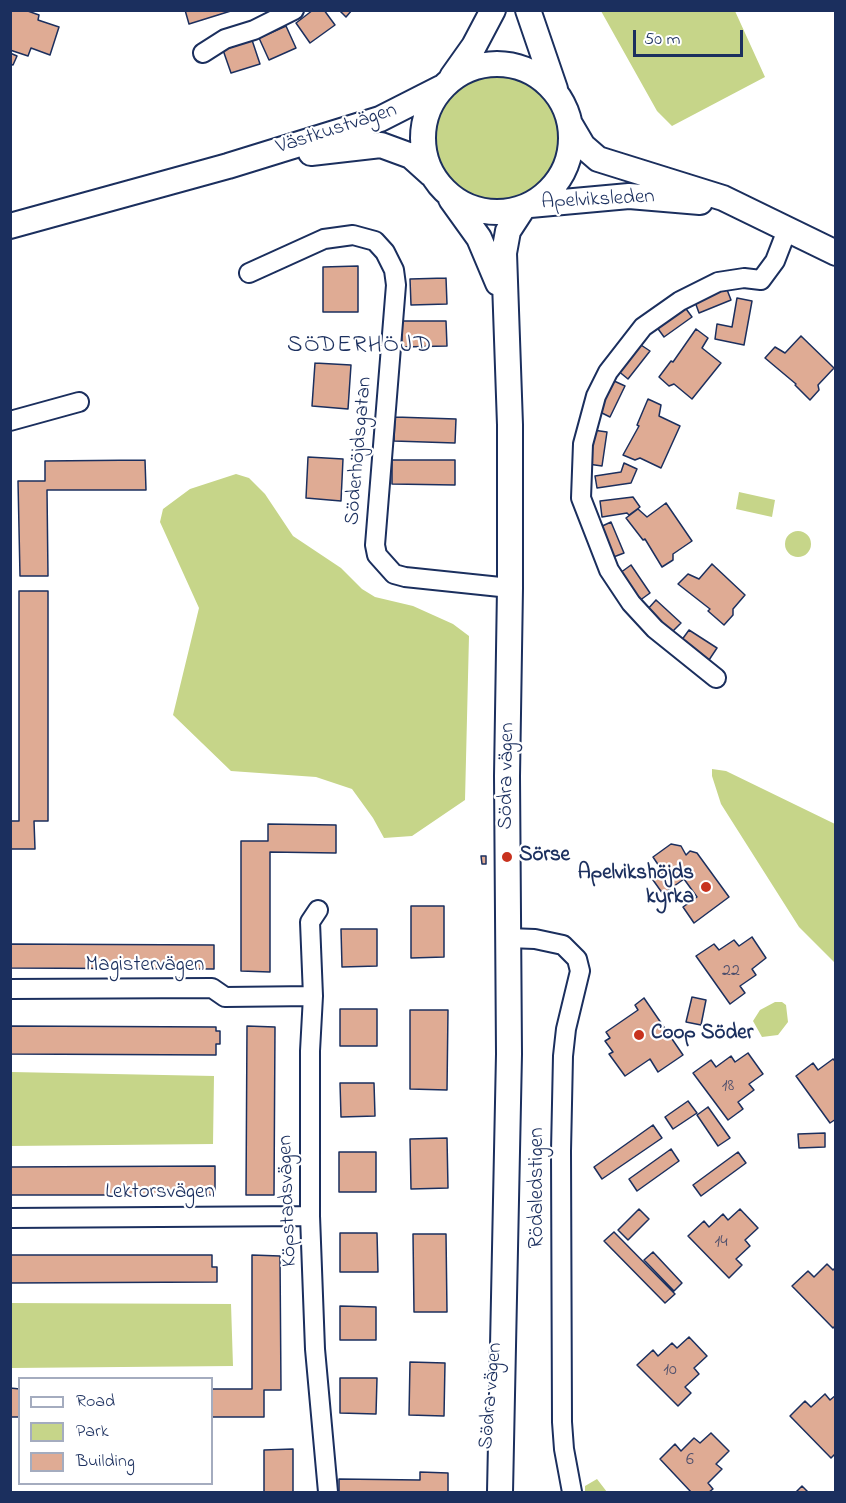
<!DOCTYPE html>
<meta charset="utf-8">
<style>
body{margin:0}
#map{position:relative;width:846px;height:1503px;overflow:hidden;background:#fff;font-family:"Indie Flower",sans-serif}
canvas{display:block}
.frame{position:absolute;inset:0;border:12px solid #1b2f5e;pointer-events:none}
.legend{position:absolute;left:18px;top:1377px;width:195px;height:108px;box-sizing:border-box;background:#fff;border:2px solid #a4acbf;margin:0;padding:8px 10px;list-style:none;font-size:18px;color:#1b2f5e}
.legend li{display:flex;align-items:center;gap:12px;height:30px}
.legend b{width:30px;border:2px solid #a4acbf}
.scale{position:absolute;left:633px;top:30px;width:110px;height:27px;box-sizing:border-box;border:3px solid #1b2f5e;border-top:0;padding-left:8px;font-size:18px;line-height:21px;white-space:nowrap;color:#1b2f5e;-webkit-text-stroke:4px #fff;paint-order:stroke}
</style>
<div id="map">
<canvas width="846" height="1503"></canvas>
<div class="frame"></div>
<ul class="legend">
<li><b style="height:8px;background:#fff"></b>Road</li>
<li><b style="height:16px;background:#c6d589"></b>Park</li>
<li><b style="height:16px;background:#dfab94"></b>Building</li>
</ul>
<div class="scale">50 m</div>
</div>
<script>
const g = document.querySelector('canvas').getContext('2d');
g.lineJoin = 'round';
function fill(path, color) { g.fillStyle = color; g.fill(path, 'evenodd'); }
const toPath = rows => new Path2D(rows.map(r => 'M' + r).join(''));
function stroke(path, color, width, dash) { g.strokeStyle = color; g.lineWidth = width; g.lineCap = dash ? 'butt' : 'round'; g.setLineDash(dash || []); g.stroke(path); }
function drawText(font, color, halo, rows, align = 'center') {
  g.font = font + ' "Indie Flower",sans-serif'; g.lineWidth = 4.5; g.setLineDash([]); g.textBaseline = 'middle'; g.strokeStyle = halo; g.fillStyle = color; for (const [text, x, y, turn = 0] of rows) {
    g.save(); g.translate(x, y); g.rotate((+turn || 0) * Math.PI / 180); g.textAlign = isNaN(turn) ? turn : align; if (halo) g.strokeText(text, 0, 0); g.fillText(text, 0, 0); g.restore();
  }
}
const green = toPath([
 [601,11,735,11,765,77,672,126,657,111],
 '430 139a66 66 0 1 1 132 0a66 66 0 1 1-132 0Z',
 [236,474,249,478,265,494,293,536,341,568,362,589,375,597,413,606,453,624,469,636,465,800,412,836,384,838,373,818,352,789,316,777,231,771,173,715,199,608,160,522,163,509,190,489],
 [739,492,775,500,772,517,736,509],
 '785 544a13 13 0 1 1 26 0a13 13 0 1 1-26 0Z',
 [712,769,726,771,835,824,835,963,799,927,721,804,712,776],
 [775,1002,782,1002,786,1005,788,1022,778,1035,762,1037,753,1021,760,1010],
 [11,1072,214,1076,213,1144,11,1146],
 [10,1303,231,1304,233,1366,11,1368],
 [597,1479,607,1492,585,1492,585,1486]
]);
const building = toPath([
 [10,10,25,10,39,15,38,20,59,27,50,55,31,48,28,56,10,50,10,10],
 [185,10,234,10,189,24,185,10],
 [313,10,324,10,335,25,310,43,296,23,313,10],
 [339,10,352,10,346,17,339,10],
 [286,26,296,48,269,60,259,38,286,26],
 [252,40,260,64,231,73,223,50,252,40],
 [10,53,17,56,13,65,10,64,10,53],
 [358,266,358,312,323,312,323,267,358,266],
 [446,278,447,304,411,305,410,279,446,278],
 [726,287,731,300,699,313,694,299,726,287],
 [737,298,752,301,744,345,715,339,717,324,732,327,737,298],
 [684,306,692,317,664,337,656,326,684,306],
 [401,321,446,321,447,346,402,347,401,321],
 [696,329,708,338,702,348,721,363,692,399,674,384,669,386,659,377,671,361,673,362,696,329],
 [801,336,834,368,818,385,819,390,810,400,795,385,796,384,765,358,775,347,785,353,801,336],
 [638,343,650,351,628,379,617,370,638,343],
 [315,363,351,365,348,409,312,406,315,363],
 [612,380,625,386,610,417,598,411,612,380],
 [648,399,661,405,659,416,680,426,661,468,640,458,635,460,623,455,639,426,637,425,648,399],
 [395,417,456,419,455,443,394,441,395,417],
 [593,430,607,432,602,466,588,464,593,430],
 [308,457,343,459,341,501,306,498,308,457],
 [145,460,146,490,47,490,48,576,20,576,18,481,45,481,45,461,145,460],
 [392,460,455,460,455,485,392,484,392,460],
 [624,463,637,469,631,483,597,488,595,476,621,472,624,463],
 [633,497,640,507,629,515,627,513,602,517,600,501,633,497],
 [666,503,692,541,673,554,673,560,662,567,645,539,643,540,626,518,638,509,647,517,666,503],
 [611,522,624,553,611,558,598,528,611,522],
 [712,564,745,595,733,609,733,615,724,625,708,611,710,609,678,584,688,574,699,579,712,564],
 [631,565,650,593,639,601,620,573,631,565],
 [19,591,48,591,48,821,34,821,35,849,10,849,10,821,19,821,19,591],
 [656,600,681,623,671,633,647,610,656,600],
 [689,630,717,648,709,660,681,641,689,630],
 [268,824,336,825,336,853,270,852,270,972,241,971,241,841,268,841,268,824],
 [671,844,681,846,686,855,690,851,697,853,729,897,694,923,683,907,697,897,684,879,663,894,653,880,663,872,653,857,671,844],
 [481,856,486,856,486,864,482,864,481,856],
 [411,906,444,906,444,957,411,958,411,906],
 [341,929,377,929,377,966,342,967,341,929],
 [752,937,766,958,752,969,756,975,740,986,745,993,730,1004,696,956,714,944,719,950,734,940,739,946,752,937],
 [10,944,214,945,214,969,10,968,10,944],
 [692,997,706,1000,701,1025,686,1022,692,997],
 [644,998,683,1055,658,1072,650,1059,625,1076,609,1054,613,1052,605,1041,610,1038,606,1032,638,1010,635,1005,644,998],
 [340,1009,377,1009,377,1046,340,1046,340,1009],
 [410,1010,448,1010,447,1090,410,1089,410,1010],
 [10,1026,216,1027,216,1031,220,1031,220,1044,216,1044,216,1055,10,1054,10,1026],
 [247,1026,275,1027,274,1195,246,1195,247,1026],
 [748,1053,763,1074,749,1084,754,1090,738,1102,743,1109,728,1120,693,1073,711,1060,716,1067,731,1056,735,1062,748,1053],
 [833,1059,836,1062,836,1119,830,1123,796,1076,813,1063,818,1070,833,1059],
 [340,1083,374,1083,375,1116,341,1117,340,1083],
 [688,1101,697,1113,673,1129,665,1117,688,1101],
 [708,1107,730,1138,718,1146,697,1115,708,1107],
 [653,1125,662,1138,602,1179,594,1167,653,1125],
 [825,1133,825,1147,799,1148,798,1134,825,1133],
 [447,1138,448,1188,411,1189,410,1139,447,1138],
 [671,1149,679,1161,637,1191,629,1179,671,1149],
 [339,1152,376,1152,376,1192,339,1192,339,1152],
 [738,1152,746,1163,701,1196,693,1185,738,1152],
 [215,1166,215,1195,10,1195,10,1167,215,1166],
 [639,1209,649,1219,628,1240,618,1230,639,1209],
 [740,1209,758,1228,745,1240,750,1246,736,1259,742,1265,729,1278,688,1236,704,1221,709,1227,723,1214,728,1220,740,1209],
 [614,1232,675,1294,665,1303,604,1241,614,1232],
 [340,1233,377,1233,378,1272,340,1272,340,1233],
 [413,1234,446,1234,447,1312,414,1312,413,1234],
 [653,1252,682,1283,674,1291,644,1260,653,1252],
 [10,1255,212,1255,212,1267,217,1267,217,1282,10,1283,10,1255],
 [252,1255,280,1256,281,1390,264,1390,264,1417,212,1417,212,1389,252,1389,252,1255],
 [827,1264,833,1270,836,1267,836,1325,833,1328,792,1286,808,1271,814,1277,827,1264],
 [340,1306,376,1307,376,1340,340,1340,340,1306],
 [689,1337,707,1356,694,1368,699,1374,685,1387,691,1393,678,1406,637,1365,653,1350,658,1356,672,1343,677,1348,689,1337],
 [410,1362,445,1363,444,1416,409,1415,410,1362],
 [340,1378,377,1378,376,1414,340,1413,340,1378],
 [10,1388,20,1389,20,1417,10,1417,10,1388],
 [825,1394,830,1400,836,1395,836,1453,831,1458,790,1416,805,1401,811,1407,825,1394],
 [711,1433,729,1451,716,1464,722,1469,708,1483,713,1489,709,1492,691,1492,660,1459,675,1444,681,1451,694,1438,700,1443,711,1433],
 [293,1449,293,1492,264,1492,264,1450,293,1449],
 [420,1472,448,1473,448,1492,339,1492,339,1479,420,1480,420,1472],
 [802,1486,808,1492,796,1492,802,1486]
]);
const street = toPath([
 [203,53,225,39,254,30,294,10],
 [249,273,324,239,353,235,375,241,385,252,394,270,396,285,375,545,377,555,394,574,405,577,510,588],
 [10,421,79,402],
 [716,678,655,629,631,603,609,570,581,498,583,444,596,396,608,372,643,327,680,301,718,282,744,278,761,280,775,261,787,230],
 [318,910,310,922,313,996,310,1051,310,1216,315,1349,328,1492],
 [508,938,535,939,563,945,577,959,580,971,566,1029,563,1056,561,1151,562,1422,564,1449,572,1492],
 [10,989,212,988,225,997,313,996],
 [10,1218,310,1216]
]);
const secondary = toPath([
 [528,10,555,89],
 '423 138a74 74 0 1 1 148 0a74 74 0 1 1-148 0Z',
 [452,77,474,46,493,10],
 [570,124,583,146,598,159,723,198,836,253],
 [311,153,381,145,411,156,431,174],
 [451,199,479,238,498,283],
 [530,205,629,196,700,202],
 [10,226,228,166,380,119,441,88],
 [500,1492,509,1054,507,776,510,588,510,425,504,253,508,231,523,208]
]);
const markers = [
 [507,857,6,"#c8321e"],
 [706,887,6,"#c8321e"],
 [639,1035,6,"#c8321e"]
];
const numberNames = [
 ["22",731,972],
 ["18",728,1087],
 ["14",721,1243],
 ["10",670,1371],
 ["6",690,1461]
];
const streetNames = [
 ["Västkustvägen",337,130,-18],
 ["Apelviksleden",598,201,-3],
 ["Söderhöjdsgatan",360,451,-85],
 ["Södra vägen",508,776,-89],
 ["Magistervägen",145,967],
 ["Rödaledstigen",539,1188,-90],
 ["Lektorsvägen",160,1194],
 ["Köpstadsvägen",289,1201,-92],
 ["Södra vägen",492,1396,-85]
];
const poiNames = [
 ["Sörse",519,857],
 ["Apelvikshöjds",694,875,"right"],
 ["kyrka",694,899,"right"],
 ["Coop Söder",651,1035]
];
const quarterNames = [
 ["SÖDERHÖJD",360,347]
];
fill(green, '#c6d589');
fill(building, '#dfab94');
stroke(building, '#1b2f5e', 1.5);
stroke(street, '#1b2f5e', 22);
stroke(secondary, '#1b2f5e', 28);
stroke(street, '#fff', 18);
stroke(secondary, '#fff', 24);
for (const [x, y, r, color] of markers) { const dot = new Path2D(); dot.arc(x, y, r, 0, 2 * Math.PI); g.fillStyle = color; g.fill(dot); stroke(dot, '#fff', 2); }
drawText('18px', '#4c4e6c', null, numberNames);
drawText('21px', '#1b2f5e', '#fff', streetNames);
drawText('bold 21px', '#1b2f5e', '#fff', poiNames, 'left');
g.letterSpacing = '1.5px';
drawText('24px', '#1b2f5e', '#fff', quarterNames);
g.letterSpacing = '0px';
</script>
